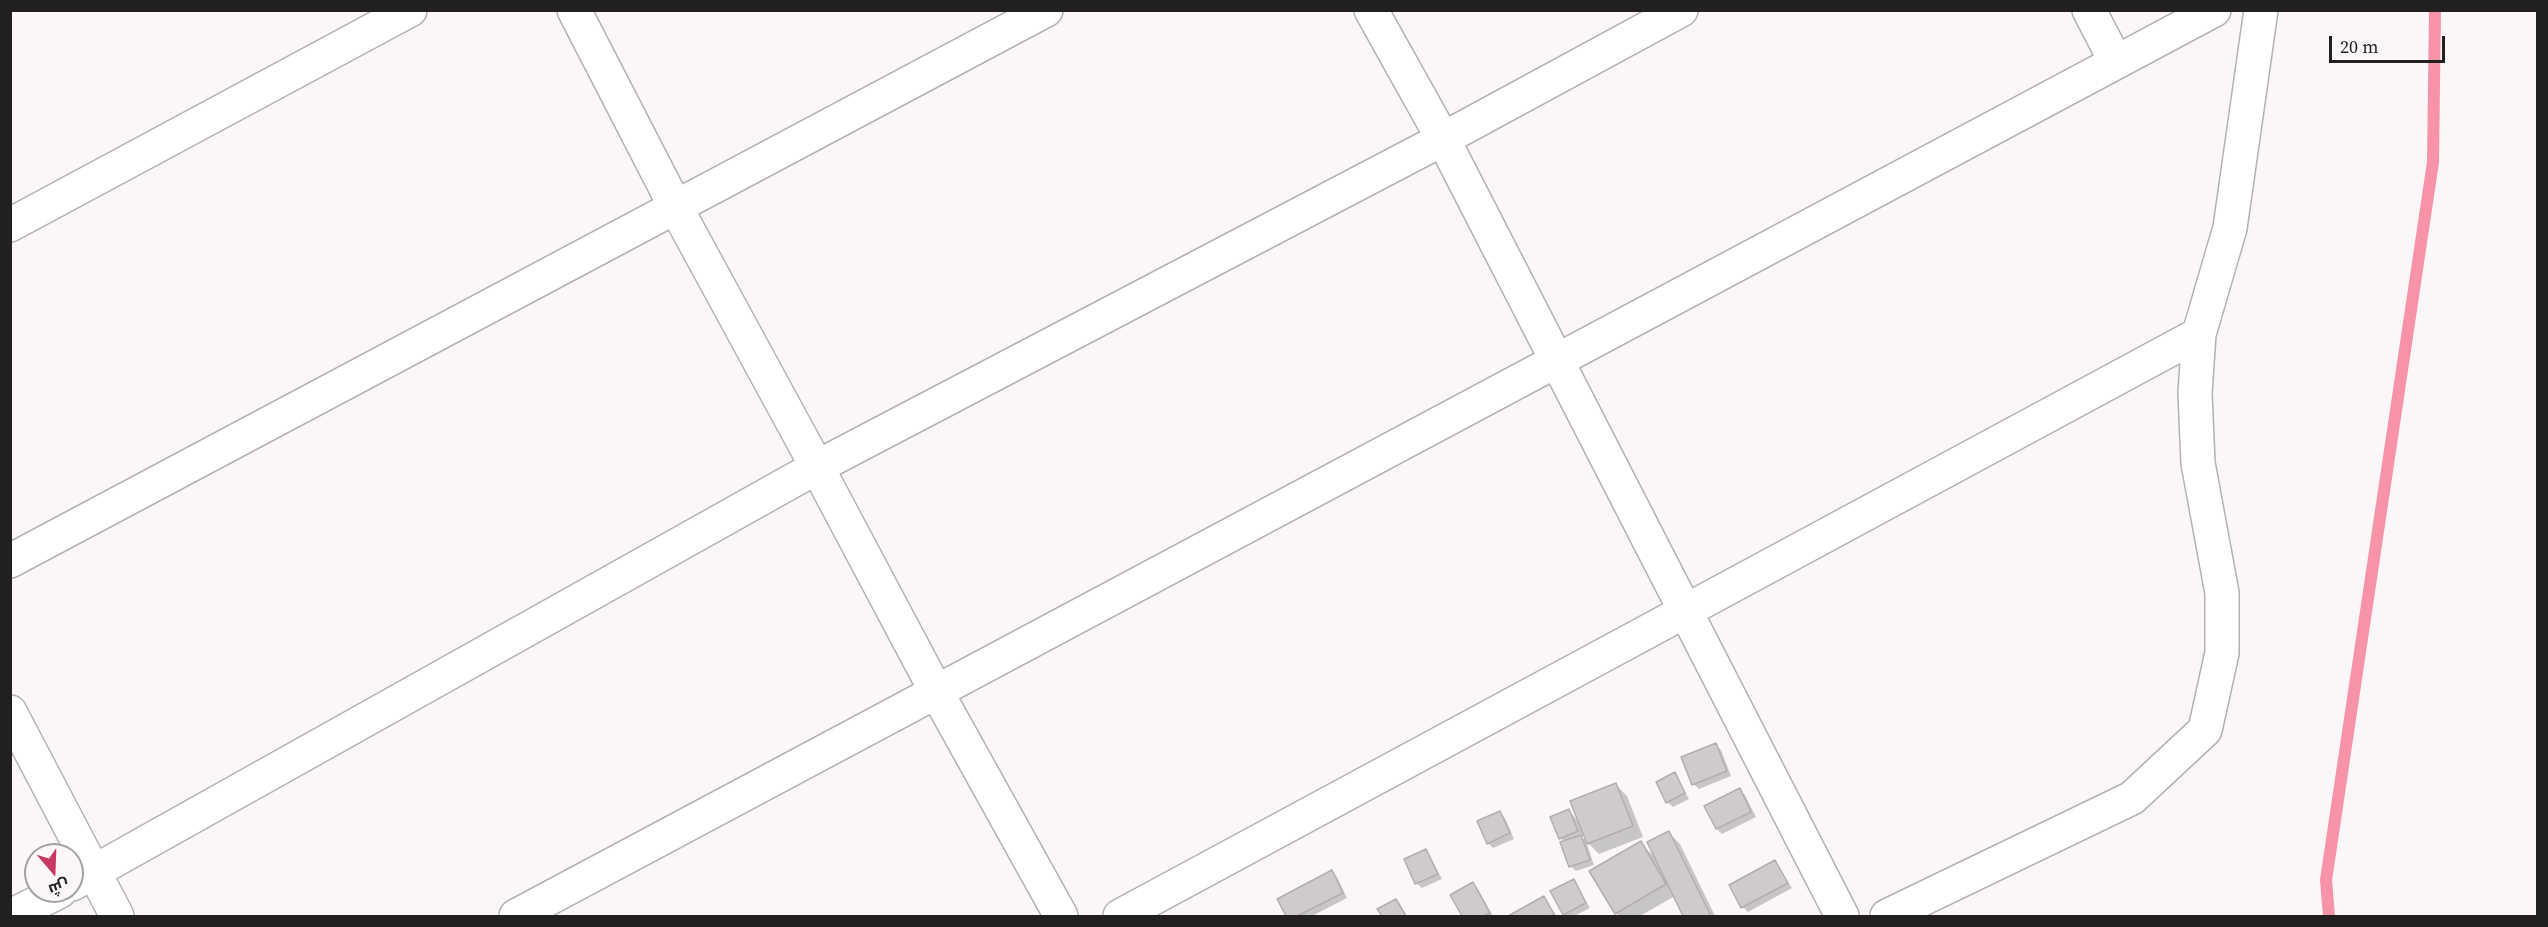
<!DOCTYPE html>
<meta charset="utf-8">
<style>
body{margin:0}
#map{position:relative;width:2548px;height:927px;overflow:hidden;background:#fbf7f8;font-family:"Source Serif 4",Cairo,serif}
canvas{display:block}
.frame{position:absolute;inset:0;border:12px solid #211f20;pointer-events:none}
.north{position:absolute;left:24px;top:843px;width:60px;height:60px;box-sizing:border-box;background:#fbf7f8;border:2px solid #a4a1a2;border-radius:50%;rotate:161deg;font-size:16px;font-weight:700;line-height:24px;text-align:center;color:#211f20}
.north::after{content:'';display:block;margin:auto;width:21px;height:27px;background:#c73964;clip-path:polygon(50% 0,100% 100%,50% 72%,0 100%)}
.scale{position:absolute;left:2329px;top:36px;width:116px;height:27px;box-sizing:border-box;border:3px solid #211f20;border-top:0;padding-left:8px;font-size:18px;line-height:21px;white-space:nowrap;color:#211f20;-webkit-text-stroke:4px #fbf7f8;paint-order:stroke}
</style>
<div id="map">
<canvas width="2548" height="927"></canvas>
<div class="frame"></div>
<div class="north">ش</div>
<div class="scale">20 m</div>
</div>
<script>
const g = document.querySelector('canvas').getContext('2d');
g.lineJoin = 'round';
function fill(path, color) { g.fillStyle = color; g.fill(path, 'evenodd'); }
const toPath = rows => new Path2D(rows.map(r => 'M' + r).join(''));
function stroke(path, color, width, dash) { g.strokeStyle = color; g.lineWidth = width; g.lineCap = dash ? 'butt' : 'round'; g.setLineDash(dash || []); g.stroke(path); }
const shadow = toPath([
 [1716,745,1721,750,1731,776,1699,789,1694,784],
 [1675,774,1689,799,1673,807,1667,802],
 [1616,785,1627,796,1643,837,1599,854,1588,843,1585,835,1581,837,1586,841,1594,865,1576,871,1571,866,1565,842,1560,838,1569,811,1579,822],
 [1740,790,1745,795,1756,817,1722,834,1717,829],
 [1500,813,1505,818,1514,839,1493,848,1488,843],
 [1669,833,1680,844,1715,916,1685,916,1675,896,1640,916,1619,916,1616,913,1640,843,1656,858],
 [1425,850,1430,856,1442,879,1422,888,1416,883],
 [1775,862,1792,888,1748,912,1743,907],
 [1332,872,1337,877,1347,898,1312,916,1288,916,1279,899],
 [1574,881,1590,908,1574,916,1566,916,1564,914],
 [1473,884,1478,889,1493,916,1463,916,1452,896],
 [1544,898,1557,916,1511,916],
 [1396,901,1407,916,1383,916,1379,909]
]);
const stream = toPath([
 [2329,916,2326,880,2433,162,2435,10]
]);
const building = toPath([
 [1716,743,1727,771,1692,785,1681,757,1716,743],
 [1675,772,1685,793,1666,803,1656,782,1675,772],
 [1616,783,1633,826,1587,844,1570,801,1616,783],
 [1740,788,1751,812,1716,829,1704,806,1740,788],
 [1569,809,1578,831,1559,839,1550,817,1569,809],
 [1500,811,1510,833,1487,844,1477,821,1500,811],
 [1669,831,1711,916,1683,916,1647,842,1669,831],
 [1581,835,1590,860,1569,867,1560,842,1581,835],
 [1641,841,1666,884,1615,914,1589,871,1641,841],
 [1426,849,1438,874,1415,884,1404,859,1426,849],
 [1775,860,1788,883,1741,908,1729,885,1775,860],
 [1332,870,1343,893,1297,916,1286,916,1277,899,1332,870],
 [1574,879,1586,903,1563,915,1550,891,1574,879],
 [1473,882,1490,913,1483,916,1462,916,1450,895,1473,882],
 [1544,896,1554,914,1550,916,1508,916,1544,896],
 [1396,899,1406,916,1382,916,1377,909,1396,899]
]);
const street = toPath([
 [574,10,675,206,817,467,936,691,1061,916],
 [1371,10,1443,139,1842,916],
 [2089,10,2116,62],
 [10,225,410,10],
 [10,561,1046,10],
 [10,712,117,916],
 [72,884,817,467,1443,139,1681,10],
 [11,916,60,891],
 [516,916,2214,10],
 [1120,916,2199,334],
 [1887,916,2132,798,2205,730,2222,653,2222,593,2198,463,2195,393,2199,334,2230,228,2261,10]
]);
fill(shadow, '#0003');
stroke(stream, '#f793a8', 12);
fill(building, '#cfcbcc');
stroke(building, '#b2aeae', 1.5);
stroke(street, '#b5b1b2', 36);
stroke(street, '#fff', 33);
</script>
